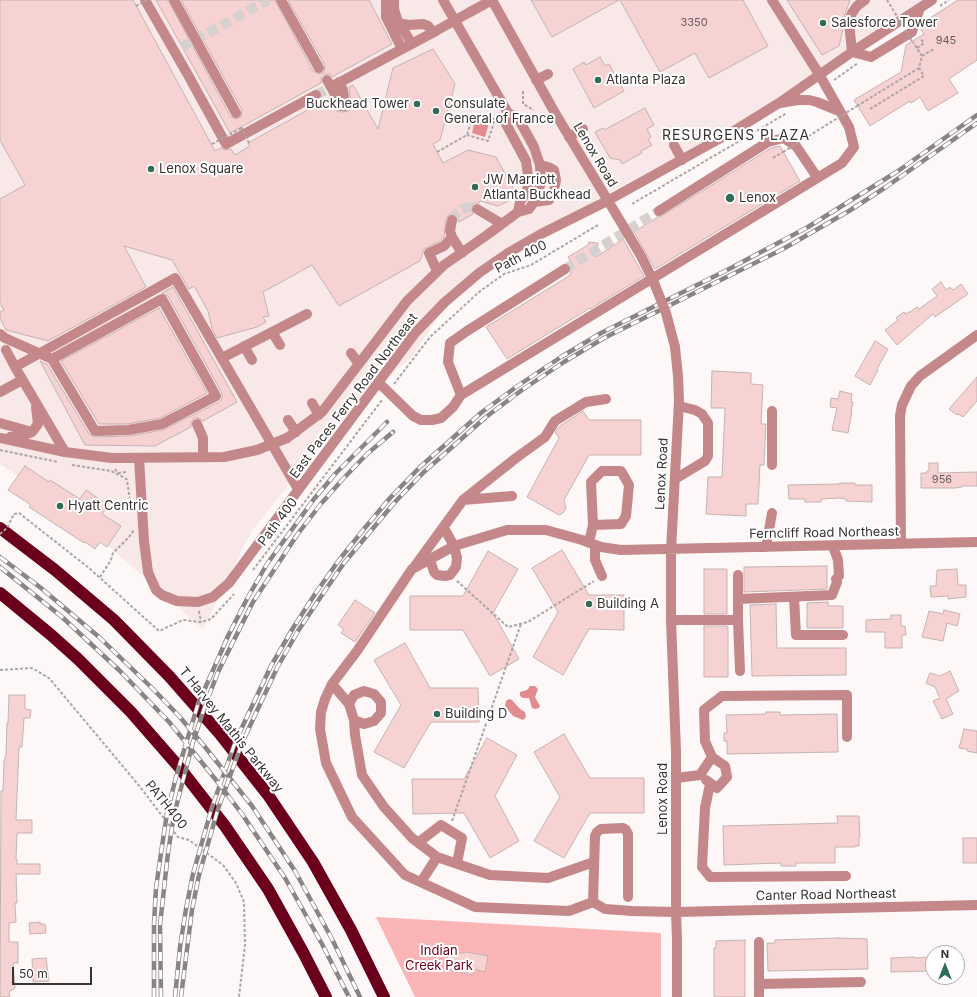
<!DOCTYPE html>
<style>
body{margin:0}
#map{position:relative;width:977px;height:997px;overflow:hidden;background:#fef7f7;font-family:Inter,sans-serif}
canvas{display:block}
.north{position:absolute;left:925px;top:945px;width:40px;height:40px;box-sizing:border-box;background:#fff;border:1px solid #b0adad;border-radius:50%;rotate:0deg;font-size:11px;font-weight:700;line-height:16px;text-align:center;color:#3a3333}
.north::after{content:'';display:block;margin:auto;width:14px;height:18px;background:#306c57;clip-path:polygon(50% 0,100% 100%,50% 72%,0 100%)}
.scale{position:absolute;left:12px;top:967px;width:80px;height:18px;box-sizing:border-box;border:2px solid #3a3333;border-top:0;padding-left:5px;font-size:12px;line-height:14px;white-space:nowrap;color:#3a3333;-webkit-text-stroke:3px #fff;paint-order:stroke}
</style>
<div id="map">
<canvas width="977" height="997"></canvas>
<div class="north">N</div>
<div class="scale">50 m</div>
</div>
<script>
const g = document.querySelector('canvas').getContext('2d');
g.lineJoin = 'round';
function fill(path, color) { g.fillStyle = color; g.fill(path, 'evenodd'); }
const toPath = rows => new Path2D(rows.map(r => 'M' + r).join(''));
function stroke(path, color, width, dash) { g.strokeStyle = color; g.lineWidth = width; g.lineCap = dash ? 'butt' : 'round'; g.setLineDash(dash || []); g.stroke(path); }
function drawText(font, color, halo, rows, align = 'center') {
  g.font = font + ' Inter,sans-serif'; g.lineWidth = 4; g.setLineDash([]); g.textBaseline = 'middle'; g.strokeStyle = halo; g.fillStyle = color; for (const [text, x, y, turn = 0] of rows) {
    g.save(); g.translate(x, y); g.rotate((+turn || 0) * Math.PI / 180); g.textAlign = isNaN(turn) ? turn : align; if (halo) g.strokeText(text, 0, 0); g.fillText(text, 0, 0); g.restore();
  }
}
const built = toPath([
 [0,0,933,0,742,123,604,195,454,292,412,357,347,411,251,532,203,629,65,508,0,464]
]);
const green = toPath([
 [376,917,661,933,661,997,415,997]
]);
const water = toPath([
 [475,119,489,123,485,137,472,133],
 [530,686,535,686,538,689,535,697,540,706,539,708,535,709,532,708,529,698,523,698,520,696,520,692,527,690],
 [509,699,512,700,520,709,525,712,526,717,523,720,513,716,508,710,505,706,506,701]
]);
const building = toPath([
 [0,0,133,0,215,151,221,148,225,150,231,149,235,155,250,146,248,143,329,98,337,111,341,112,349,111,351,106,349,87,353,85,378,129,393,68,433,49,455,84,440,140,433,144,443,163,468,150,496,157,517,195,516,197,498,206,480,201,479,203,474,203,471,208,473,214,459,222,456,215,449,214,446,219,444,237,440,241,424,249,420,261,339,306,312,265,263,292,269,316,263,317,266,322,257,327,217,338,212,329,208,311,194,286,189,289,172,260,124,246,146,287,48,341,6,330,0,318,0,312,4,310,0,303,0,199,25,185,0,140,0,0],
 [156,0,168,0,230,116,235,119,241,117,242,110,181,0,275,0,313,71,319,74,324,72,325,65,288,0,369,0,392,44,332,77,330,74,324,74,321,77,321,83,230,133,156,0],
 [531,0,619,0,552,37,531,0],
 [620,0,743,0,768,46,709,78,695,53,660,72,620,0],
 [787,0,850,0,843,20,843,29,839,46,822,55,787,0],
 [958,0,977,0,977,60,949,79,958,93,928,111,920,97,911,103,910,101,870,126,854,100,901,72,906,45,924,34,920,28,922,23,958,0],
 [600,57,605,66,609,64,624,91,594,108,573,69,584,62,586,65,600,57],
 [645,108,654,125,647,129,651,137,648,139,652,145,641,151,642,153,622,164,620,160,610,158,595,132,603,128,604,130,645,108],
 [780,146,800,181,655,269,634,232,658,217,662,216,771,148,780,146],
 [623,239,644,276,590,309,590,308,507,359,486,327,569,276,571,272,571,267,573,265,568,257,588,245,589,242,598,243,596,257,623,239],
 [941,282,946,290,950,287,953,290,961,284,968,294,935,317,933,314,897,345,885,330,898,320,896,318,904,312,905,314,909,312,910,312,917,307,919,309,937,296,932,289,941,282],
 [173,287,237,402,203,421,198,418,194,418,191,423,191,427,155,446,85,445,40,361,47,364,89,434,95,437,129,436,163,430,219,402,222,399,222,393,168,296,162,293,173,287],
 [159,308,207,393,160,418,127,424,99,424,61,361,159,308],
 [875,341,888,349,877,369,878,370,870,385,855,376,875,341],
 [712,371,751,373,751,384,763,385,761,424,766,424,764,465,760,465,758,504,746,504,746,516,706,514,708,477,722,477,725,408,711,408,712,371],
 [977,377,977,401,963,417,958,414,957,415,949,409,977,377],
 [840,391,852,394,851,402,853,402,851,412,852,412,848,433,832,430,837,408,830,407,831,398,838,399,840,391],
 [583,411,589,420,641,420,641,455,589,455,564,500,566,508,563,513,559,515,527,497,559,438,555,432,560,426,583,411],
 [929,463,938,463,938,473,977,472,977,486,962,486,962,487,954,488,921,488,921,473,927,473,927,471,929,471,929,463],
 [25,466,49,482,50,480,80,499,86,490,108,505,102,514,121,526,107,547,100,542,95,549,85,542,84,543,29,507,31,505,8,490,25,466],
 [840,483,855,483,855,485,872,485,872,502,846,501,846,499,840,498,821,499,821,502,805,502,805,499,789,499,788,485,840,484,840,483],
 [562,550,589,595,624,595,624,630,589,629,563,675,533,657,558,612,532,568,562,550],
 [488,551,518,569,493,613,519,659,490,676,463,630,410,630,410,596,463,596,488,551],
 [827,566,827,589,744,592,744,567,827,566],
 [704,569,727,569,727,614,704,614,704,569],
 [957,569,958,585,966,585,966,597,948,599,948,596,931,597,930,586,936,586,937,570,957,569],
 [355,600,375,613,355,642,341,633,344,629,338,625,355,600],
 [828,602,828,606,843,606,843,628,807,628,807,603,828,602],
 [776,604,777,648,846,648,846,675,752,676,750,605,776,604],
 [944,610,960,614,957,626,947,623,943,641,922,637,929,611,943,614,944,610],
 [891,615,901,615,901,626,905,626,906,635,902,635,902,648,885,648,885,632,866,632,866,620,891,619,891,615],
 [704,626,727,626,728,628,728,677,704,677,704,626],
 [405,643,430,688,478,688,479,722,431,722,404,768,374,752,401,705,374,660,405,643],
 [950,671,959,691,946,699,953,714,942,719,933,701,940,698,935,687,926,683,930,673,940,676,950,671],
 [9,695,25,695,25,709,31,710,30,718,24,718,22,747,19,747,16,820,32,820,32,833,17,833,16,859,17,859,17,864,40,864,40,874,16,874,17,903,15,903,16,922,9,923,9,942,18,942,18,963,13,963,15,988,9,992,10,997,0,997,1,791,3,791,4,761,6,754,7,723,8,723,9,695],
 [766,712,780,712,780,715,837,714,838,752,727,754,727,741,724,741,724,733,727,733,726,715,766,714,766,712],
 [964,729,977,731,977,753,967,751,967,749,959,748,964,729],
 [564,734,590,778,644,778,644,813,590,813,564,858,534,841,560,797,534,752,564,734],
 [487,738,517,755,495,796,519,841,490,858,464,813,413,814,412,779,464,779,487,738],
 [837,816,859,816,860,838,859,838,859,846,855,846,855,847,835,847,835,863,796,863,796,866,781,866,781,863,724,865,723,826,838,823,837,816],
 [963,838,977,838,977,863,963,863,963,838],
 [40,922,40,924,45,924,46,933,30,934,29,923,40,922],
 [839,938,867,939,868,969,768,971,767,943,775,943,775,940,839,938],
 [745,940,745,997,714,997,714,948,716,948,716,941,745,940],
 [466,952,488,956,485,972,474,969,473,975,446,969,448,956,466,952],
 [914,957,915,958,930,957,930,971,891,972,891,958,914,957],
 [46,958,49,981,33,982,32,959,46,958]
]);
const minorTunnel = toPath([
 [182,47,268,0],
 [316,95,337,84],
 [452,220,457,213,462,209,469,207,477,209],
 [565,269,659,211]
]);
const path = toPath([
 [940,6,949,0],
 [917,48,924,43,920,38],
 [922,56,934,49],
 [834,80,858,63],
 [523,91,523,104,534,110],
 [857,106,919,68],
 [870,109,924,76,919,68,922,56,913,42],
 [437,152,467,135,473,115,495,119,488,141,467,135],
 [773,158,783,152],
 [632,204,787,113],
 [394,384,430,337,479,292,504,274,531,265,598,225],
 [0,450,58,462],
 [72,465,111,471,125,478,127,480,131,508],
 [115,469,118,473,127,472],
 [14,514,19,513,89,568,159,631,183,620,201,622,211,619,234,594],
 [253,570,382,400],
 [100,577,111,560,113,553,129,537,134,530],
 [457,581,508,627,528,622,594,581],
 [199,611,201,622],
 [0,670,32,668,49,678,141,788,178,837,189,840,223,865,236,883,244,902,245,945,239,997],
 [452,821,521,624]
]);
const minor = toPath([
 [145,0,188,75,226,144,316,95],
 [174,0,236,113],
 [281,0,319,68],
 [386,0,386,17,402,49],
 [394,0,394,9,397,19,412,44],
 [492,0,555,113,616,214],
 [865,0,857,6,852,13,849,22,852,52,871,57,912,32,920,8],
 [470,12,492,0],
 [399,23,408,25,423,24,428,26,433,32],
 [327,80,331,87,434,32],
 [536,80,548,74],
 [339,82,343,90,345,106],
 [331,87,341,106],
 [780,103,798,100,809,100,817,102,839,111],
 [508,113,506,124,526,161,529,183,526,193,520,202,518,212],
 [569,137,583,129],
 [674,145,682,160],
 [534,202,549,200,554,192,556,180,554,170,548,167,540,165],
 [477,209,502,224],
 [659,211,768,142,784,138,796,146,817,177],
 [452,220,450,231,452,237],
 [437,271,429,253,444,246,452,237,462,253],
 [272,332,280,345],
 [0,334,5,338,52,359,95,431,128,430,162,424,216,396,162,299,52,359],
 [244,346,252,360],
 [675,347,678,376,679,401,671,550,671,620,676,752,676,912,677,940,677,997],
 [6,350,15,367],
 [351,353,359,364],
 [222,358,307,314],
 [378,382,413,416,421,420,432,420,441,418,453,407,461,395,842,163,854,147,849,127,819,74,772,0],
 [0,392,22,380],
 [461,395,448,362,450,343,467,331,565,269],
 [312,403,319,415],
 [288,420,296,432],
 [0,423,32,432],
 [197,424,203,438,203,457],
 [10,437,19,437,32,432,38,424,36,407],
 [0,438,65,452,112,458,224,457,257,450],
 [287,438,322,412,407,301,444,265,487,235,518,212,529,209,534,202,541,183,540,165,534,147,518,118,508,113,443,0],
 [65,452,15,367,175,278,298,489],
 [139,458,144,541,148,572,156,590,162,595,177,601,198,602,213,597,229,583,415,333,445,302,479,273,508,253,541,234,607,201,737,129,779,103,852,52,932,0],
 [772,465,772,411],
 [675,479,705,461,708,456,708,423,702,414,695,410,679,406],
 [463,500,512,496],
 [589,542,593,525,591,482,602,471,621,471,629,485,626,516,621,524,593,525],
 [977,542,621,550,601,547,582,540,546,530,507,530,454,546,412,569,357,651,332,684,325,699,321,712,320,729,326,763,352,817,405,875,475,907,569,911,593,902,605,909,632,911,676,912,977,905],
 [901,544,900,416,902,405,911,386,920,376,977,335],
 [595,545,595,560,602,576],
 [766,547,772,513],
 [430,560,434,572,437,575,445,576,450,575,456,567,457,558,454,546,444,528],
 [415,566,463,500,516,458,545,437,555,421,586,402,606,399],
 [738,575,738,620],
 [794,597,796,635,843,635],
 [738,599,832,595,837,582,836,579,839,576,838,560,833,546],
 [671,620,738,620,740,671],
 [332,684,349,704,354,720,355,735,362,775,384,807,412,838,437,857,490,875,548,878,594,862],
 [349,704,354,695,364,691,374,694,381,702,381,713,374,721,364,724,354,720],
 [676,778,700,775,712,757,705,741,704,710,722,696,847,695,847,737],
 [706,780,717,788,727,777,725,766,712,757],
 [710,784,705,808,702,867,710,877,846,876],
 [419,842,441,825,462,838,457,863],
 [421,882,437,857],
 [593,902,595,836,597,832,601,829,623,828,626,830,628,834,628,897],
 [759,942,759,997],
 [759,984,861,982]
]);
const highway = toPath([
 [0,528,55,570,114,620,169,676,220,734,268,795,313,862,351,930,384,997],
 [0,593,50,634,78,659,131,712,179,767,225,826,268,889,304,954,326,997]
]);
const rail = toPath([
 [0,557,41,588,99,637,152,688,179,716,205,747,252,806,295,871,332,939,360,997],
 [0,567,62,617,120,671,170,723,220,785,242,814,285,878,322,944,349,997],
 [154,997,154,924,156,888,161,853,167,813,176,777,198,704,229,634,248,597,267,564,314,499,336,473,387,422],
 [161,997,160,925,168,853,174,815,193,742,205,706,218,672,253,602,297,535,320,505,342,480,367,454,393,432],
 [175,997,180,947,186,909,193,874,212,807,236,740,271,666,293,628,315,594,339,560,364,529,390,498,420,467,482,412,519,385,561,357,601,333,731,268,808,227,898,171,977,115],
 [181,997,192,910,199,875,218,809,242,743,277,668,298,631,320,598,344,563,395,502,424,472,486,417,522,390,564,362,604,338,783,249,849,211,886,187,977,123]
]);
const pathBridge = toPath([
 [887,0,912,41],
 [136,6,147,0],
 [241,127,249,143],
 [212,144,242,128],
 [783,152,857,106],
 [0,534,7,528,14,514]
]);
const minorBridge = toPath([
 [434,32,470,12],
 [616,214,641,256,653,280,666,313,675,347],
 [257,450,287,438]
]);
const markers = [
 [823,23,4,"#306c57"],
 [598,80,4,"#306c57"],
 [417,104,4,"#306c57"],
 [436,111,4,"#306c57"],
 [151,169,4,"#306c57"],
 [475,187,4,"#306c57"],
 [730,198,5,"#306c57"],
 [60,506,4,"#306c57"],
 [589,604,4,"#306c57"],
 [437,714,4,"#306c57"]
];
const numberNames = [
 ["3350",694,23],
 ["945",946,41],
 ["956",942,480]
];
const poiNames = [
 ["Salesforce Tower",831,23],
 ["Atlanta Plaza",606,80],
 ["Buckhead Tower",409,104,"right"],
 ["Consulate",444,104],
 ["General of France",444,119],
 ["Lenox Square",159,169],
 ["JW Marriott",483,180],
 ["Atlanta Buckhead",483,195],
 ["Lenox",739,198],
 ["Hyatt Centric",68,506],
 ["Building A",597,604],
 ["Building D",445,714]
];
const streetNames = [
 ["Lenox Road",595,155,59],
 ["Path 400",521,257,-27],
 ["East Paces Ferry Road Northeast",354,396,-53],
 ["Lenox Road",662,474,-87],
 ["Path 400",278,522,-53],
 ["Ferncliff Road Northeast",824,533,-1],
 ["T Harvey Mathis Parkway",231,730,51],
 ["Lenox Road",663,799,-90],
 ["PATH400",166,805,51],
 ["Canter Road Northeast",826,895,-1]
];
const parkNames = [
 ["Indian",439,951],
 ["Creek Park",439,966]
];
const neighbourhoodNames = [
 ["RESURGENS PLAZA",736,136]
];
fill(built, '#f9e8e8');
fill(green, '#fcb5b6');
fill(water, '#e38c8f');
fill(building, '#f7d2d2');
stroke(building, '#c4b3b3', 1);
stroke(minorTunnel, '#d7d0d0', 10, [10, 5]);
stroke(path, '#aca5a5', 2, [3, 2]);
stroke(minor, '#c5888a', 10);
stroke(highway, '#6a001b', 12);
stroke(rail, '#8b8484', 4.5);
stroke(rail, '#fff', 3, [9]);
stroke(pathBridge, '#aca5a5', 2, [3, 2]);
stroke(minorBridge, '#c5888a', 10);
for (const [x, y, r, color] of markers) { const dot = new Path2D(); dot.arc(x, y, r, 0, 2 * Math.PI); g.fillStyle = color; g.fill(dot); stroke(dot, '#fff', 1.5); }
drawText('11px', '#695b5b', null, numberNames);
drawText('13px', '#3a3333', '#fff', poiNames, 'left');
drawText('13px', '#3a3333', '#fff', streetNames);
drawText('13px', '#6e001c', '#fff', parkNames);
g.letterSpacing = '1px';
drawText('14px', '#3a3333', '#fff', neighbourhoodNames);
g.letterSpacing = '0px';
</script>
